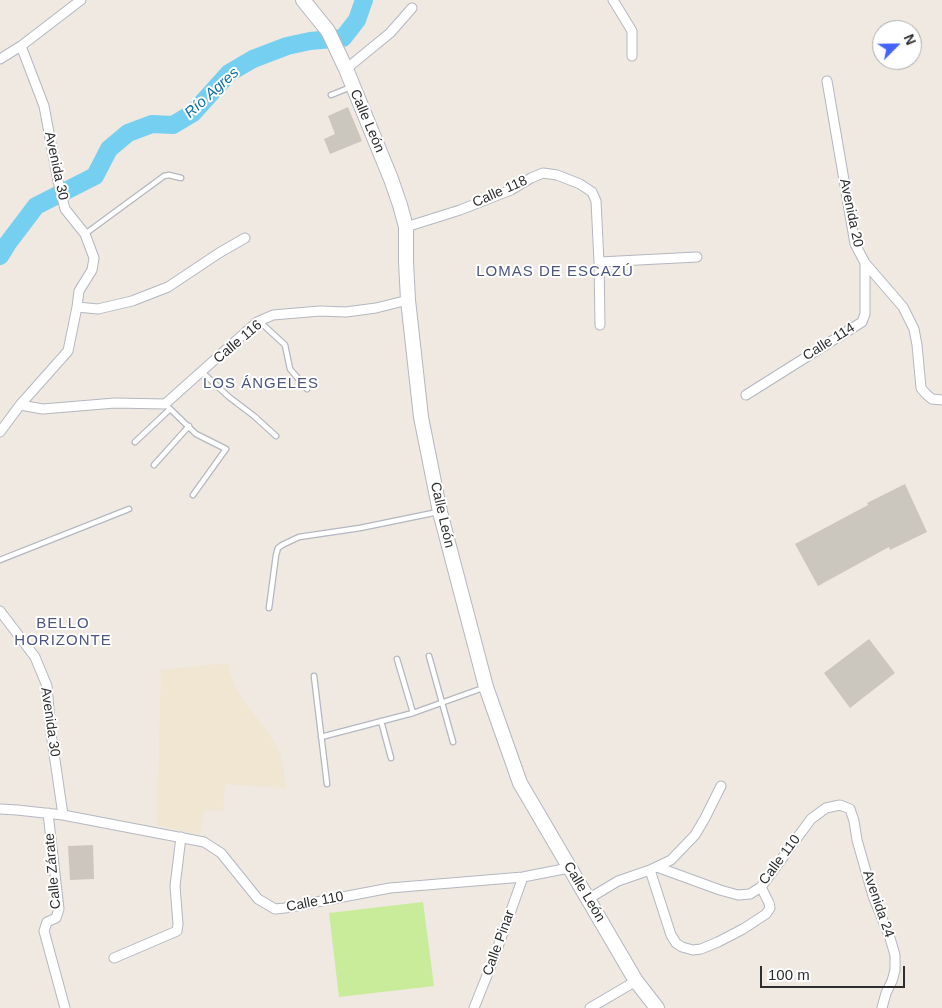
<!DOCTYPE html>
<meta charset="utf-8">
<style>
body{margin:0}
#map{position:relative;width:942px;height:1008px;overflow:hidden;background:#efe9e1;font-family:Arial,sans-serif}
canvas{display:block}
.north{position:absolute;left:872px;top:20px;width:50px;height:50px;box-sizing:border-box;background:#fff;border:1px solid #ababab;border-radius:50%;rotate:67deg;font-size:14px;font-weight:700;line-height:20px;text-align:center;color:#2e2e2e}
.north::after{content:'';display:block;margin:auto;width:18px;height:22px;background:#4264fb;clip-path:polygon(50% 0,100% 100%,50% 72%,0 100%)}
.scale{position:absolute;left:760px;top:966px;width:145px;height:22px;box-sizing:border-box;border:2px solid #2e2e2e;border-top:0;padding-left:6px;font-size:15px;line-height:18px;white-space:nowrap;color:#2e2e2e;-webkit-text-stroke:4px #fff;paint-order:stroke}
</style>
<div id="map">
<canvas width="942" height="1008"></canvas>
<div class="north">N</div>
<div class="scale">100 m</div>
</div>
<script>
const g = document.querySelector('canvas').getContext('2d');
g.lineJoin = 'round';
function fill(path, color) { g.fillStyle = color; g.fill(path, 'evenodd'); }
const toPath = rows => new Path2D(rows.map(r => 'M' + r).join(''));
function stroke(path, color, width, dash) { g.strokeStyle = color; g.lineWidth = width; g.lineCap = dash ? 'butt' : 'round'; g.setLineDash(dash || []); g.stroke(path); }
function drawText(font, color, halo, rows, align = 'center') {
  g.font = font + ' Arial,sans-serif'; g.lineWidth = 4; g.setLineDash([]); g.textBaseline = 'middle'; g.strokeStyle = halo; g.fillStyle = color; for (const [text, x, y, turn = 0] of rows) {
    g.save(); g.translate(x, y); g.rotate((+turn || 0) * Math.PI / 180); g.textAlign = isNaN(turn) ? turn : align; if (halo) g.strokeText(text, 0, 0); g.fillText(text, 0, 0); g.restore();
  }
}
const education = toPath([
 [229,663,230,673,240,696,268,732,279,751,283,766,286,788,225,784,223,811,205,810,199,835,157,825,161,670]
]);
const pitch = toPath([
 [423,902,434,986,339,997,329,913]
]);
const river = toPath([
 [0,256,8,243,36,206,95,176,109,149,128,133,152,124,173,125,193,113,229,73,253,59,287,46,310,41,343,38,357,20,364,0]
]);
const building = toPath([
 [348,107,362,141,330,154,324,139,335,134,328,116],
 [905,484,927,532,890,550,889,547,818,586,795,544,868,505,867,503],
 [869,639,895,673,850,708,824,673],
 [93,845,94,879,70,880,68,846]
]);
const lane = toPath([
 [331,95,351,87],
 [85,234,164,176,169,175,181,178],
 [259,321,285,345,290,369,307,389],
 [202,372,229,397,254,416,276,436],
 [165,404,196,434,226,449,193,495],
 [135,442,170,409],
 [154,465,189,426],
 [0,560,129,509],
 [269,608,276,555,278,548,282,545,299,537,360,528,438,512],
 [429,656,453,742],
 [397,659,413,713,483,688],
 [314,676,327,784],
 [381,721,391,758],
 [321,737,413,713]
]);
const street = toPath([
 [613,0,632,31,632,56],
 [0,59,21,46,81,0],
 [346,69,390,33,412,8],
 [827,81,855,244,865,263,903,307,914,329,917,345,921,388,926,394,932,399,942,400],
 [406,227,460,210,511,190,531,178,543,173,557,175,580,184,592,192,596,201,599,262,600,325],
 [599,262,697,257],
 [77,307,98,309,132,301,168,287,219,253,245,238],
 [746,395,862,322,865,314,865,263],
 [20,405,43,409,115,403,165,404,257,322,273,315,320,311,346,312,376,308,408,300],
 [0,432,20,405,68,351,77,307,79,291,92,270,94,258,85,234,65,209,58,181,44,106,21,46],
 [0,611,35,657,47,686,51,733,63,815],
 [0,809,17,810,63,815,204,842,221,853,258,899,275,909,285,908,390,888,523,877,569,868],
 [48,813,59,909,56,918,47,922,44,931,65,1008],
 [657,867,720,890,738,895,750,894,761,887,811,819,826,808,840,805,850,809,854,821,857,840,873,896,890,938,895,955,895,970,892,981,886,993,882,1008],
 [650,870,671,935,676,943,682,947,693,950,701,949,718,942,743,929,766,914,770,908,769,903,761,887],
 [588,899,618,881,650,870,671,860,695,835,705,818,721,786],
 [114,958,177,931,178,924,175,886,181,837],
 [474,1008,494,958,523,877],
 [590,1008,636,981]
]);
const secondary = toPath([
 [303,0,328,31,346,69,391,179,400,205,406,227,406,262,408,300,421,417,440,512,486,687,520,783,636,981,657,1008]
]);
const streetNames = [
 ["Calle León",367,121,67],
 ["Avenida 30",56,166,78],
 ["Calle 118",500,192,-24],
 ["Avenida 20",851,213,78],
 ["Calle 116",238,342,-40],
 ["Calle 114",829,342,-32],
 ["Calle León",442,515,77],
 ["Avenida 30",50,722,82],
 ["Calle 110",780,860,-53],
 ["Calle Zárate",53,871,-95],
 ["Calle León",584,892,59],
 ["Calle 110",315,902,-11],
 ["Avenida 24",878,904,71],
 ["Calle Pinar",499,943,-70]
];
const waterNames = [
 ["Río Agres",212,93,-42]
];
const neighbourhoodNames = [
 ["LOMAS DE ESCAZÚ",555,272],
 ["LOS ÁNGELES",261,384],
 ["BELLO",63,624],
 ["HORIZONTE",63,641]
];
fill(education, '#f0e6d1');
fill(pitch, '#c9ec9a');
stroke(river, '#75cff0', 18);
fill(building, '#cbc7bf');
stroke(lane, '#b4b7c1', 7);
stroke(street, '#b4b7c1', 11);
stroke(secondary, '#b4b7c1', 16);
stroke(lane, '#fff', 4.5);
stroke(street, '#fff', 9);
stroke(secondary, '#fff', 14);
drawText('14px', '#2e2e2e', '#fff', streetNames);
drawText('italic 15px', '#0d6fa3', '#fff', waterNames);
g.letterSpacing = '1px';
drawText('15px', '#4d5680', '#fff', neighbourhoodNames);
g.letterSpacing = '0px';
</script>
